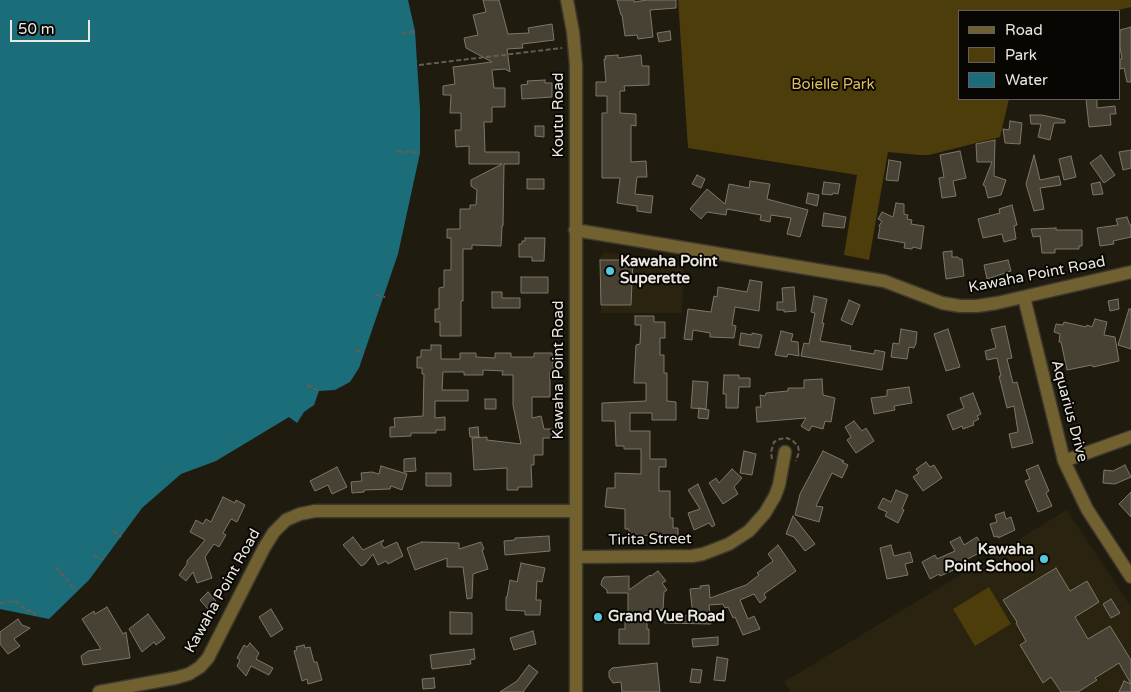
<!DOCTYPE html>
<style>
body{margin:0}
#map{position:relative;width:1131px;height:692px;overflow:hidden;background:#201b0f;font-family:"Varela Round",sans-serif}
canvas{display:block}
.legend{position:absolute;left:958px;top:10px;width:162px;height:90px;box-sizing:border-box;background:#080603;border:1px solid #63605b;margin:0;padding:6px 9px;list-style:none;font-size:15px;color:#ebe8e0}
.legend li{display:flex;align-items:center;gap:10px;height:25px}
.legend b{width:25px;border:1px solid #63605b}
.scale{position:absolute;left:10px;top:20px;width:80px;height:22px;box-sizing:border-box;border:2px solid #ebe8e0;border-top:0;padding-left:6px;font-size:15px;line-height:18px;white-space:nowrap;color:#ebe8e0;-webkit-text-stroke:4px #080603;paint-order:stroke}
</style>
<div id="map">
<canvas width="1131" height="692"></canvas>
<ul class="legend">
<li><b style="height:6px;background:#716030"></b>Road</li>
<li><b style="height:14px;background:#4d3d0a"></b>Park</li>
<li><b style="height:14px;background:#1b6d7a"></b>Water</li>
</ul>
<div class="scale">50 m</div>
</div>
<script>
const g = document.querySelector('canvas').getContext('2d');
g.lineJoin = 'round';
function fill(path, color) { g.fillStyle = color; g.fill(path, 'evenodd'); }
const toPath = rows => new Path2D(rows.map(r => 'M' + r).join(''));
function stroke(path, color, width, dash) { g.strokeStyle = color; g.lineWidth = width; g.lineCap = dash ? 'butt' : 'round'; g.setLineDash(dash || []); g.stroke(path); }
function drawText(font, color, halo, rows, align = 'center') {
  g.font = font + ' "Varela Round",sans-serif'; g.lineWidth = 4; g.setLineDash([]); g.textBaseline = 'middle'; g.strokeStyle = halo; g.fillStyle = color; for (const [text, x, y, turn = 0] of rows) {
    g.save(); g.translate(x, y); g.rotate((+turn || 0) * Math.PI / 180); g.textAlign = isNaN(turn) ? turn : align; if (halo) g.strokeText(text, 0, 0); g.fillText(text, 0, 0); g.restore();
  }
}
const built = toPath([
 [605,252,684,264,682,313,601,313,600,257],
 [1067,510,1131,607,1131,692,791,692,784,682]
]);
const green = toPath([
 [678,0,1131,0,1131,7,1114,11,960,11,960,99,1009,99,1000,137,929,155,920,155,888,152,869,260,844,255,857,175,688,148],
 [989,587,1011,624,975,646,953,609]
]);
const water = toPath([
 [0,0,408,0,415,31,420,109,420,153,398,254,359,368,350,382,335,390,319,391,314,405,304,412,297,423,289,417,216,461,181,474,142,508,89,580,49,619,0,609]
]);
const building = toPath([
 [483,0,499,0,508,34,529,33,528,28,552,24,554,40,522,44,523,48,507,49,510,72,505,69,492,70,494,88,505,88,505,107,492,107,492,122,484,122,485,152,519,152,519,164,504,164,503,226,502,226,501,246,472,245,472,249,463,249,463,301,461,301,461,336,440,336,440,322,435,322,435,309,439,309,439,288,444,287,444,270,451,270,451,238,447,238,447,229,460,229,460,209,470,209,470,205,476,205,477,190,471,186,471,180,502,164,469,164,469,146,456,147,455,130,461,130,461,113,450,113,451,95,443,95,443,86,455,84,453,67,492,62,466,48,464,38,478,35,473,15,486,12,483,0],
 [617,0,634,0,634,2,647,0,676,0,676,8,650,10,653,37,638,39,637,35,625,36,622,15,621,15,617,0],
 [1131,27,1131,82,1127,82,1124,68,1120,69,1120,59,1122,59,1120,47,1120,30,1131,27],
 [670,31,671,40,659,42,657,33,670,31],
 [618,55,618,58,641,55,642,66,649,66,649,85,624,86,625,91,620,91,620,113,636,114,636,126,631,125,631,162,646,161,647,177,637,177,635,194,653,196,651,213,637,211,637,206,617,203,620,178,602,178,602,113,607,113,607,96,596,96,596,82,606,82,604,59,606,59,605,56,618,55],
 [545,80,545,83,552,83,552,97,522,99,521,85,528,84,527,81,545,80],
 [1086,99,1097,99,1097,108,1115,106,1116,114,1110,114,1111,125,1089,127,1086,99],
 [1030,115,1042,115,1065,120,1065,123,1054,123,1050,140,1038,137,1041,124,1031,124,1030,115],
 [1010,121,1022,123,1020,144,1005,143,1003,129,1009,130,1010,121],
 [535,126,544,126,544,137,535,136,535,126],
 [995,140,994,176,1006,180,1001,195,988,198,985,186,983,185,992,162,977,162,976,144,995,140],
 [1131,150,1131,168,1123,170,1119,152,1131,150],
 [960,151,966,178,953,181,956,196,942,198,939,178,944,177,940,155,960,151],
 [1034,155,1040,180,1059,176,1061,185,1040,188,1044,209,1034,211,1026,184,1034,155],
 [1101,155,1115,175,1104,183,1090,163,1101,155],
 [1071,156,1076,177,1064,180,1059,159,1071,156],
 [889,160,901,162,898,181,886,180,889,160],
 [697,175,705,179,701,188,692,184,697,175],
 [527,179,544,179,544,189,527,189,527,179],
 [750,181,770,184,767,199,808,210,800,237,787,234,791,218,771,215,770,222,760,220,761,215,727,209,726,215,707,212,701,219,690,209,707,189,725,204,729,184,749,188,750,181],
 [824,182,840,184,838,194,833,193,832,195,822,194,824,182],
 [1100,182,1103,194,1093,195,1091,184,1100,182],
 [808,193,819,195,817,206,806,203,808,193],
 [896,203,904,204,904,214,908,215,907,219,912,220,911,224,924,226,921,249,913,247,912,249,904,248,905,243,878,238,880,227,879,226,882,221,878,219,882,212,893,217,896,203],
 [1012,205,1017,225,1014,226,1016,239,1004,242,1002,234,983,238,978,219,1000,213,999,209,1012,205],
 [824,213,846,217,844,228,822,226,824,213],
 [1127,217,1130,225,1131,225,1131,237,1113,241,1114,244,1100,246,1097,228,1118,225,1116,219,1127,217],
 [1056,228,1056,230,1082,230,1082,246,1079,246,1079,249,1055,249,1055,253,1042,253,1040,236,1033,237,1031,229,1056,228],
 [525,238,545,238,544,261,532,261,532,257,519,257,519,244,522,244,522,241,525,241,525,238],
 [952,251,952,257,958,257,959,259,962,259,964,276,946,279,943,252,952,251],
 [600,260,633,260,631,305,601,305,600,260],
 [1008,260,1011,271,987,279,984,265,1008,260],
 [521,277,548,277,548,293,521,293,521,277],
 [750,280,762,282,759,311,735,307,732,325,736,326,734,338,710,337,710,333,693,330,692,340,684,339,688,309,711,312,714,296,717,297,718,287,747,292,750,280],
 [794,287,796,311,784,312,784,310,777,310,777,302,783,302,782,288,794,287],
 [492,292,502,292,502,298,520,298,520,308,492,308,492,292],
 [814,296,827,299,822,323,824,323,820,341,851,346,850,350,874,354,875,350,885,352,882,370,801,356,804,343,809,344,815,313,811,312,814,296],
 [1118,299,1119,309,1110,311,1108,301,1118,299],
 [849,300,860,305,852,325,841,320,849,300],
 [1129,309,1131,309,1131,349,1118,345,1129,309],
 [635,316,654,316,654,322,665,322,665,338,660,338,660,355,664,355,664,373,667,373,667,401,676,402,676,420,652,420,652,413,630,413,630,431,650,431,650,459,666,459,666,467,659,467,659,491,670,491,670,518,673,518,673,528,678,528,678,538,661,538,661,535,629,536,629,529,625,529,625,509,605,507,607,488,615,488,615,473,641,474,641,449,624,449,624,446,616,446,615,421,602,421,602,403,646,401,646,383,634,383,636,345,640,344,641,325,635,325,635,316],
 [1095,319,1107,322,1104,335,1115,337,1119,361,1093,367,1092,365,1067,370,1061,342,1059,342,1060,334,1054,332,1056,324,1063,325,1064,322,1086,327,1087,325,1092,327,1095,319],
 [1005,326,1012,358,1007,359,1013,383,1017,382,1033,443,1012,448,1009,434,1018,432,1014,406,1007,408,999,376,1001,376,997,358,987,360,985,351,996,348,991,329,1005,326],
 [901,329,917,332,916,343,914,348,909,347,907,359,891,357,893,343,899,344,901,329],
 [948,329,960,367,946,371,934,334,948,329],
 [781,331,793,334,791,341,798,342,799,356,788,354,787,357,775,355,781,331],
 [741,333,752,335,752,333,762,335,759,348,739,345,741,333],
 [431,345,441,345,441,359,460,359,460,353,476,353,476,357,495,358,495,353,511,353,511,357,534,357,534,353,552,353,554,373,550,372,550,397,532,397,532,418,541,416,544,429,560,429,560,438,543,438,543,455,534,455,534,465,531,465,532,487,518,487,518,490,507,490,507,468,474,470,472,438,487,437,487,440,521,444,513,405,513,375,502,375,503,371,483,370,483,375,464,375,464,372,443,372,442,390,468,390,468,401,435,401,435,418,445,417,445,430,436,430,436,433,411,433,411,436,390,437,390,427,395,427,394,418,423,416,424,374,422,374,422,368,417,368,417,357,421,357,421,350,431,350,431,345],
 [724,375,739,375,739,378,750,378,750,387,739,387,738,408,726,408,726,394,723,394,724,375],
 [822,379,823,395,835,398,831,422,825,421,823,429,812,426,809,431,801,426,806,418,757,422,756,407,761,407,760,395,765,396,766,393,788,391,788,388,804,388,804,380,822,379],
 [693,381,708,382,706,409,691,408,693,381],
 [909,387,912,403,894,406,895,410,874,414,871,398,887,396,887,390,909,387],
 [973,393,981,414,977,416,979,419,973,422,974,425,963,429,962,426,953,430,947,415,964,408,960,398,973,393],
 [485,399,496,399,496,409,485,409,485,399],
 [699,408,709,410,708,419,698,418,699,408],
 [854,421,862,431,866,428,874,441,856,453,847,440,851,437,845,427,854,421],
 [478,427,479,437,470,437,469,428,478,427],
 [744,451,756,454,752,475,740,473,744,451],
 [823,451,844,461,842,462,848,465,842,478,832,473,816,506,823,507,819,522,795,515,800,494,823,451],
 [415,458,416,471,404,472,404,459,415,458],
 [926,462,930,467,934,465,942,478,923,491,913,477,919,473,916,469,926,462],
 [1038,465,1049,491,1046,493,1052,506,1038,512,1025,481,1030,479,1026,470,1038,465],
 [1125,465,1131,477,1115,484,1103,483,1104,470,1113,471,1125,465],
 [381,466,407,474,402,490,391,486,390,489,364,490,364,492,352,493,351,482,362,481,361,473,372,472,379,474,381,466],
 [337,467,347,487,332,494,328,485,315,491,310,481,337,467],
 [732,469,742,478,734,487,738,494,723,504,709,483,716,478,719,483,732,469],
 [426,473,451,473,451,486,426,486,426,473],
 [698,484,715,525,712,527,709,523,694,530,688,513,700,509,688,490,698,484],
 [896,490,908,495,902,509,904,510,898,523,885,516,887,512,878,508,883,498,891,502,896,490],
 [1131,492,1131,517,1119,504,1131,492],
 [223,497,235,503,236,500,245,505,237,522,231,519,223,533,226,535,219,547,214,544,205,557,212,578,197,583,193,572,186,581,179,575,187,564,187,561,205,540,190,532,196,520,203,524,206,519,211,522,223,497],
 [1004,512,1006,519,1011,517,1015,530,998,538,998,536,994,537,990,524,997,522,995,515,1004,512],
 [793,516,815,544,805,551,794,537,786,534,793,516],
 [549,536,550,551,505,555,504,541,515,540,515,538,549,536],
 [353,537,363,550,384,540,381,544,384,548,397,542,403,556,388,564,386,561,378,565,373,554,365,564,361,566,343,545,353,537],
 [960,537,964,545,977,537,985,550,954,566,956,569,940,576,939,574,930,579,922,562,935,555,937,559,955,551,950,542,960,537],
 [422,542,459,543,459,549,481,542,484,549,482,550,488,569,473,574,472,598,467,599,463,567,447,567,447,558,415,570,407,548,422,542],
 [778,545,796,571,764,594,766,598,760,603,754,594,740,600,748,619,754,616,760,629,743,635,735,617,733,618,728,607,725,608,723,604,709,605,711,624,664,623,664,615,693,616,690,589,701,588,700,586,709,585,710,598,746,585,759,575,757,573,773,561,768,554,778,545],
 [891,545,894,556,910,552,913,562,905,564,908,575,887,579,880,548,891,545],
 [521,563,545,568,542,582,537,581,536,600,541,600,540,615,525,615,525,611,506,610,506,597,507,597,510,580,517,582,521,563],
 [1056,568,1070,591,1087,581,1099,602,1075,617,1088,639,1110,626,1131,660,1131,684,1119,663,1095,678,1097,680,1078,692,1061,692,1051,677,1043,683,1020,645,1026,641,1016,623,1017,622,1003,600,1056,568],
 [658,571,666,581,662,583,667,590,664,592,663,610,647,610,647,629,649,629,649,644,619,644,619,629,625,629,625,612,628,612,628,593,607,593,607,590,601,585,602,580,604,577,629,576,629,590,650,575,651,576,658,571],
 [208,592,216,601,208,609,200,600,208,592],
 [1111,599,1120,613,1111,618,1103,604,1111,599],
 [107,607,123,634,126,632,130,658,83,665,81,656,88,651,101,649,82,619,94,611,95,614,107,607],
 [271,609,283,629,271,637,259,617,271,609],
 [450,612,472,613,472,634,450,634,450,612],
 [148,614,165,638,156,645,154,642,142,652,129,629,148,614],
 [18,619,22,625,30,628,14,639,20,646,8,654,0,644,0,632,18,619],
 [533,631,536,644,514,650,510,638,533,631],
 [718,637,718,645,693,647,692,639,718,637],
 [250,643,259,653,256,659,273,668,269,675,251,666,246,676,237,666,240,660,237,658,244,645,247,647,250,643],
 [304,645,305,648,310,647,314,662,317,662,322,680,308,684,307,679,302,681,294,651,297,650,296,647,304,645],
 [474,649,475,659,470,660,471,664,432,669,430,655,474,649],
 [717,657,728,659,725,681,714,680,717,657],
 [657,663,660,692,622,692,621,682,613,683,609,677,609,671,612,668,657,663],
 [529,665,538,672,523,692,500,692,517,681,529,665],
 [692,669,702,670,700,683,690,682,692,669],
 [434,678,435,688,423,689,422,679,434,678],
 [1124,681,1131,684,1131,692,1119,692,1124,681]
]);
const path = toPath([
 [402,34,415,31],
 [419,65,562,48],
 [397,151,420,153],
 [376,295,385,297],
 [356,350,364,353],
 [307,385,319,391],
 [772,459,771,452,774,442,780,439,787,438,793,441,798,446,799,452,796,461],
 [113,531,121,537],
 [94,555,103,560],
 [56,567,76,591],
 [0,603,15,601,26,610,34,612,35,616]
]);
const minor = toPath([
 [567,0,573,32,576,66,576,692],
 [575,230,884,281,942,303,960,306,977,306,997,303,1131,272],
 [1024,297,1064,461,1087,509,1131,577],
 [1064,461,1131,437],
 [576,557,692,556,703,554,729,544,749,531,765,513,775,496,779,485,785,452],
 [99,692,175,678,189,674,200,667,208,658,264,548,274,532,286,520,300,514,315,511,575,511]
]);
const markers = [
 [610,271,5,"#55cadf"],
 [1044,559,5,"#55cadf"],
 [598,617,5,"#55cadf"]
];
const parkNames = [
 ["Boielle Park",833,85]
];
const streetNames = [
 ["Koutu Road",559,115,-90],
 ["Kawaha Point Road",1037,275,-11],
 ["Kawaha Point Road",559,370,-90],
 ["Aquarius Drive",1069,411,75],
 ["Tirita Street",650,540,-1],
 ["Kawaha Point Road",223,591,-61]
];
const poiNames = [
 ["Kawaha Point",620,262],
 ["Superette",620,279],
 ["Kawaha",1034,550,"right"],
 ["Point School",1034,567,"right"],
 ["Grand Vue Road",608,617]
];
fill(built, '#2a2310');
fill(green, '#4d3d0a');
fill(water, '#1b6d7a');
fill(building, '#474234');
stroke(building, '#7d7768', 1);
stroke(minor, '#3c382c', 15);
stroke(path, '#635e54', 2, [5, 2.5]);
stroke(minor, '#716030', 12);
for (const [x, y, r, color] of markers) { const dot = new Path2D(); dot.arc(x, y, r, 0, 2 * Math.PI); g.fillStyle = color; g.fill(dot); stroke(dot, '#080603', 2); }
drawText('15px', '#e0be58', '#080603', parkNames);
drawText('15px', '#ebe8e0', '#080603', streetNames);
drawText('bold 15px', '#ebe8e0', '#080603', poiNames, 'left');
</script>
